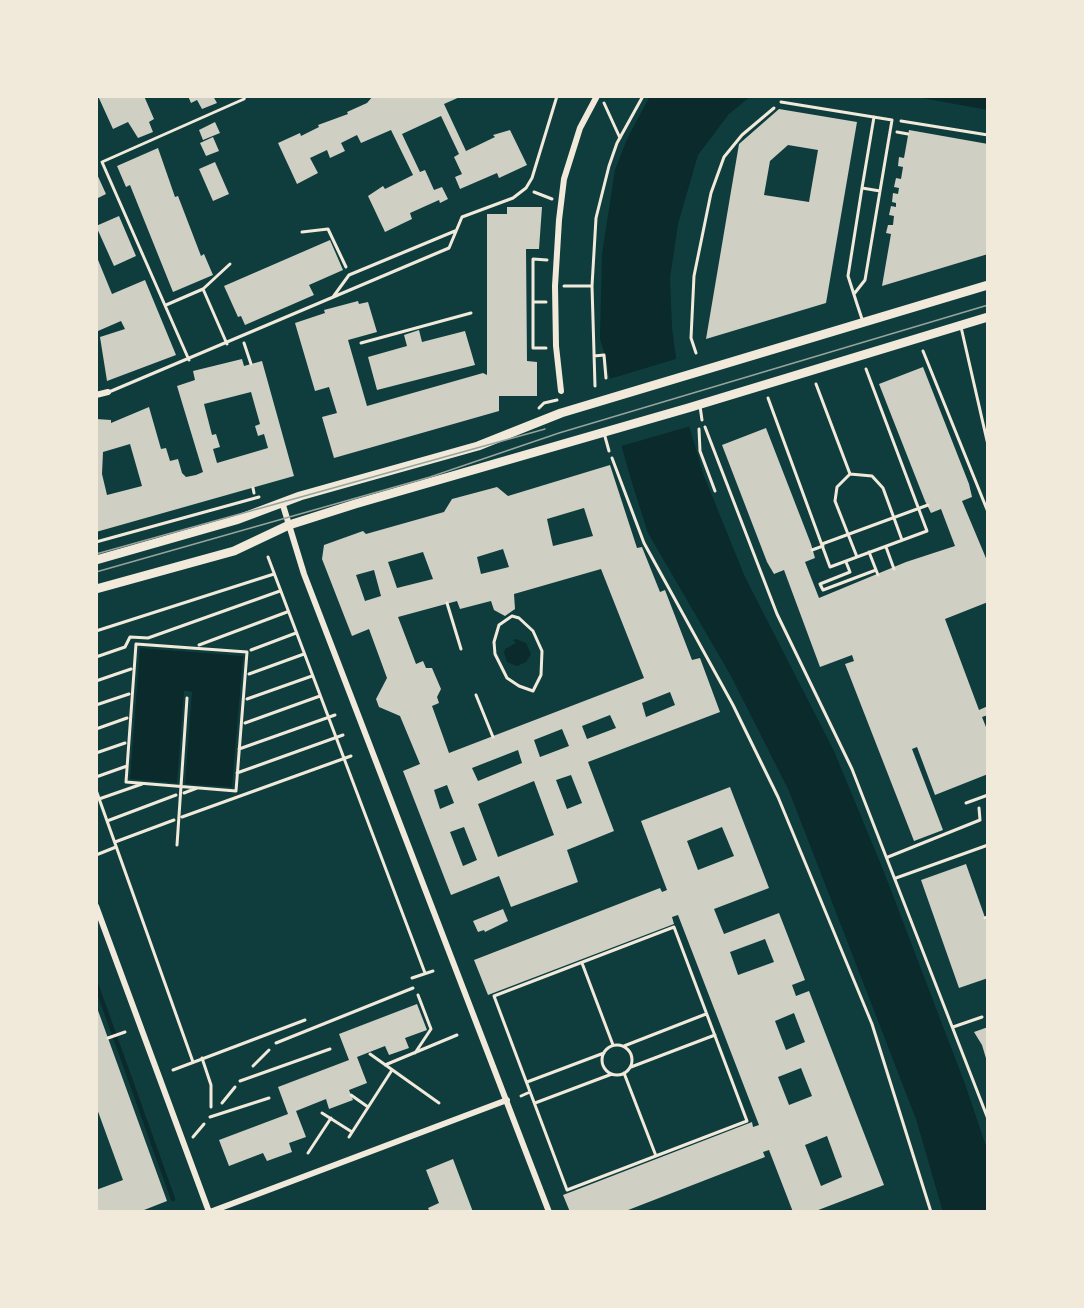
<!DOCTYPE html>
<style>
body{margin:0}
#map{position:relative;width:1084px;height:1308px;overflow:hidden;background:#0f3d3e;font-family:"Archivo Narrow",sans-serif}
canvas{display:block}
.frame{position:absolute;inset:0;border:98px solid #f1e9da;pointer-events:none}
</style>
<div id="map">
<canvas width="1084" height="1308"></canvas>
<div class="frame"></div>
</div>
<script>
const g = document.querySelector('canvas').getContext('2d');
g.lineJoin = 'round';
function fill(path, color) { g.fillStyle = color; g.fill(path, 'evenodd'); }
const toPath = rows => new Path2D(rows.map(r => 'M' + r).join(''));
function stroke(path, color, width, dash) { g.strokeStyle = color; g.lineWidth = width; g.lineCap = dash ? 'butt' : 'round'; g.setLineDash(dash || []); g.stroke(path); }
const water = toPath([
 [650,96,751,96,729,114,698,155,678,224,670,278,672,328,682,402,704,476,745,577,834,751,884,872,965,1084,988,1152,988,1212,943,1212,916,1119,789,791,731,676,648,533,632,483,622,448,606,358,600,339,602,254,615,170,627,139],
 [911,96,988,96,988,110],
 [516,639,526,643,531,654,526,662,517,666,507,662,504,653,505,649,516,643,513,640],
 [140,648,243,656,232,787,185,784,192,692,188,691,184,691,177,783,130,779]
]);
const pier = toPath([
 [679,358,691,426,618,447,606,380]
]);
const stream = toPath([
 [96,984,173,1199]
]);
const building = toPath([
 [98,96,144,96,154,119,149,122,153,132,138,138,128,122,113,129],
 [188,96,213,96,217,103,202,109,197,100,191,103],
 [373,96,462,96,444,104,466,151,495,137,493,135,510,130,527,165,499,178,497,173,460,189,455,177,462,174,454,157,459,154,441,116,402,134,420,172,425,170,434,190,442,187,448,199,440,203,439,200,410,213,412,219,385,232,368,196,383,186,385,189,413,175,391,130,361,143,357,135,341,143,345,151,330,158,327,150,310,158,318,173,297,184,278,143,300,133,301,136,319,127,318,125,348,114,347,112,367,103],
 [779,109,857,122,826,303,706,339,739,144],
 [788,145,818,150,809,202,764,195,770,161],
 [215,122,220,133,203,140,199,130],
 [909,130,988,144,988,254,882,286,891,234,886,233,888,225,893,225,894,216,889,215,891,206,896,207,896,203,892,202,893,193,898,194,899,188,894,187,896,178,901,179,903,167,898,166,899,157,904,158],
 [213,137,219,151,206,156,200,143],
 [158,148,175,197,178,196,201,256,204,254,213,275,173,292,130,185,126,187,117,166],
 [215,162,229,194,213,201,199,169],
 [96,172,106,194,96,199],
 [507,207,542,207,539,249,526,249,527,361,537,362,537,396,499,396,499,411,334,458,322,417,337,413,329,387,315,391,295,323,325,313,324,310,358,301,359,304,368,302,377,332,348,340,367,406,483,373,487,375,487,214,507,214],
 [119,216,136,256,114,266,96,226],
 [330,240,343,270,309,285,314,295,245,325,241,316,238,317,224,286],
 [96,255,112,294,145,280,176,355,107,381,100,337,125,329,121,321,98,331],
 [419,330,422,342,465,331,475,365,377,390,368,357,407,346,404,335],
 [242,359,244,366,262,361,294,476,96,532,96,419,111,420,111,423,149,407,161,449,166,448,170,461,178,459,182,473,186,477,196,475,203,472,177,386,195,380,193,371],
 [251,392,260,424,255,426,258,436,264,434,268,448,217,463,213,449,220,447,216,434,212,435,204,404],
 [130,444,142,486,107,495,102,474,103,452],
 [923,367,969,484,972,497,962,501,988,563,988,602,945,619,979,710,988,706,988,715,982,717,988,732,988,774,935,795,917,747,912,749,943,830,914,841,845,664,854,661,852,655,820,667,784,570,774,574,767,562,722,445,766,428,811,544,815,558,805,562,819,598,906,562,955,546,941,509,931,513,925,501,879,384],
 [610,465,637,548,642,547,660,592,665,590,692,660,700,658,720,712,588,762,614,831,567,850,578,882,511,907,499,876,451,895,403,771,420,764,400,716,379,707,376,699,387,678,369,629,352,636,322,559,324,545,363,531,366,534,444,512,452,499,497,487,508,496],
 [584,508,593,536,553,546,547,519],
 [503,549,509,567,481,574,477,557],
 [423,552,433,579,397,588,388,562],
 [601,569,644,678,449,753,432,706,439,703,437,697,441,689,432,668,426,668,423,661,416,664,398,617,457,601,460,609,491,601,494,610,505,616,515,609,514,594],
 [374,570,381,596,365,601,356,575],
 [670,692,675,705,646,717,642,703],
 [610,715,616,728,587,739,582,726],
 [562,729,569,746,540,757,534,740],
 [518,750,522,763,478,781,472,768],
 [571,775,582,803,567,809,556,780],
 [534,781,554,835,498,857,478,804],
 [447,785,454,803,440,809,434,790],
 [464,827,477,860,463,866,450,832],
 [730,787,769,888,714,909,724,934,779,913,805,980,792,985,796,996,809,991,884,1185,813,1212,793,1212,769,1150,763,1152,765,1157,623,1212,570,1212,563,1195,752,1122,753,1127,759,1125,678,915,672,917,674,924,488,995,474,960,660,888,662,892,667,890,641,821],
 [722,827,734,856,698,870,687,841],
 [765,939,774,962,738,975,730,952],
 [794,1013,805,1042,786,1050,775,1021],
 [801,1068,812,1096,789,1105,778,1077],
 [827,1136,842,1177,821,1186,805,1145],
 [966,864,988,926,988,978,959,988,921,880],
 [503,909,508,921,485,932,484,930,478,932,473,921],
 [417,1004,427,1030,405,1038,409,1048,389,1055,385,1046,357,1057,367,1083,349,1090,353,1100,329,1109,326,1099,296,1111,306,1137,289,1143,292,1152,267,1161,263,1153,229,1166,219,1140,288,1114,278,1087,349,1060,339,1034],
 [96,1005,167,1201,139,1212,96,1212,96,1190,123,1180,96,1106],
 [988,1027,988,1065,982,1045,974,1032],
 [453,1159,473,1212,430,1212,428,1208,439,1203,426,1170]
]);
const path = toPath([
 [604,103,620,138],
 [901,121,988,135],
 [897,132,908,134],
 [534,192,552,199],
 [302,232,328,229,346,267],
 [564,286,592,286],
 [533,302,546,302],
 [244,343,251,364],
 [361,343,471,313],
 [546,348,533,348,533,259,547,260],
 [923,351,988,512],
 [696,353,691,338,694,276,711,193,724,157,742,135,774,108],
 [594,356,604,355,606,378],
 [816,384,850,474],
 [595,386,592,286,596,218,609,166,617,143,643,96],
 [768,398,830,567,927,531,866,369],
 [539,408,544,403,557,400],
 [705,427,777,614,852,769,988,1119],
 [699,429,700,451,715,491],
 [612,458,644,543,733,705,778,797,872,1024,931,1212],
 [850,474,872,476,883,488,902,540],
 [850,474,837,487,835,501,857,557],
 [253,488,254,493],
 [96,542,259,497],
 [822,544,928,505],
 [886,547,894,569],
 [812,550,823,546],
 [869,552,878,575],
 [268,557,425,973],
 [846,562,850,572,820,584,823,590,876,570],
 [447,603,461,649],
 [512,616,519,618,533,631,542,651,541,675,533,691,519,686,507,678,495,654,494,642,499,625,512,616],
 [96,631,274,574],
 [136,644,247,652,236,791,126,782,136,644],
 [199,645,287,612],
 [251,650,296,633],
 [96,657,125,647,130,637,148,638,280,591],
 [249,674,304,654],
 [96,681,131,669],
 [476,695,493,737],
 [247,699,312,676],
 [96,705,129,694],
 [245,723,320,696],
 [96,729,127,718],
 [239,749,335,715],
 [96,753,125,743],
 [237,773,343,735],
 [96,777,127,766],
 [96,790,193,1062],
 [184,793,197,788],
 [99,799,142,784],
 [182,817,351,756],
 [107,821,176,795],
 [115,842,174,820],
 [177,845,187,698],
 [96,855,116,847],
 [888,857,980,820,979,808],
 [896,878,988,845],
 [985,918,988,917],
 [674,927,747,1121,567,1190,494,996,674,927],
 [582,963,613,1045],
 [412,978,433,971],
 [953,1027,982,1017],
 [108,1038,125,1032],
 '602 1060a15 15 0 1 1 30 0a15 15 0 1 1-30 0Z',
 [624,1046,706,1014],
 [415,1053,431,1029,418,995],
 [370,1054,439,1103],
 [202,1058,211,1085,211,1107],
 [385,1065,457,1035],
 [253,1066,269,1050],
 [631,1067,715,1035],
 [173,1070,305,1020],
 [624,1073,656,1156],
 [527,1082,604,1053],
 [351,1095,368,1107],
 [521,1096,530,1092],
 [222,1103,235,1087],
 [535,1103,612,1074],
 [322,1113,352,1132],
 [193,1137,204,1124],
 [349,1137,392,1070],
 [308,1153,331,1118]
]);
const service = toPath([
 [781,102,892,120,880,191],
 [96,125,96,144],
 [862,188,874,117],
 [203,289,230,264],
 [854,294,865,280,880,191,862,188,848,276,857,304,862,319],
 [333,297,349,275,455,231],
 [166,305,203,289,227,344],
 [961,327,988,445],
 [189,360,102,162,244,99,245,96],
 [109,392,449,248,462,217,513,198,526,188,532,178,557,96],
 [700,406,702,420],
 [604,433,609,451],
 [966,803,988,795],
 [276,1043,413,988],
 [240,1081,330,1049],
 [210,1117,269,1098]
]);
const minor = toPath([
 [561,391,556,346,555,286,559,220,564,179,580,128,597,96],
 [96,395,108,392],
 [282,502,304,574,549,1212],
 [96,906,209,1212],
 [210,1212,507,1100]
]);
const secondary = toPath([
 [96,560,236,520,300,496,478,446,561,413,988,285],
 [96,589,234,551,289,525,355,504,688,408,988,317]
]);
const tram = toPath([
 [96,554,545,429],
 [96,572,430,477,559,433,988,305]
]);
fill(water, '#0a2a2b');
fill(pier, '#0f3d3e');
stroke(stream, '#0a2a2b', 4.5);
fill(building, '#cfcfc3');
stroke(path, '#f1e9da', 3);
stroke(service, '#f1e9da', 3);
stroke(minor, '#f1e9da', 6);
stroke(secondary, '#f1e9da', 9);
stroke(tram, '#97a49c', 1.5);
</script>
